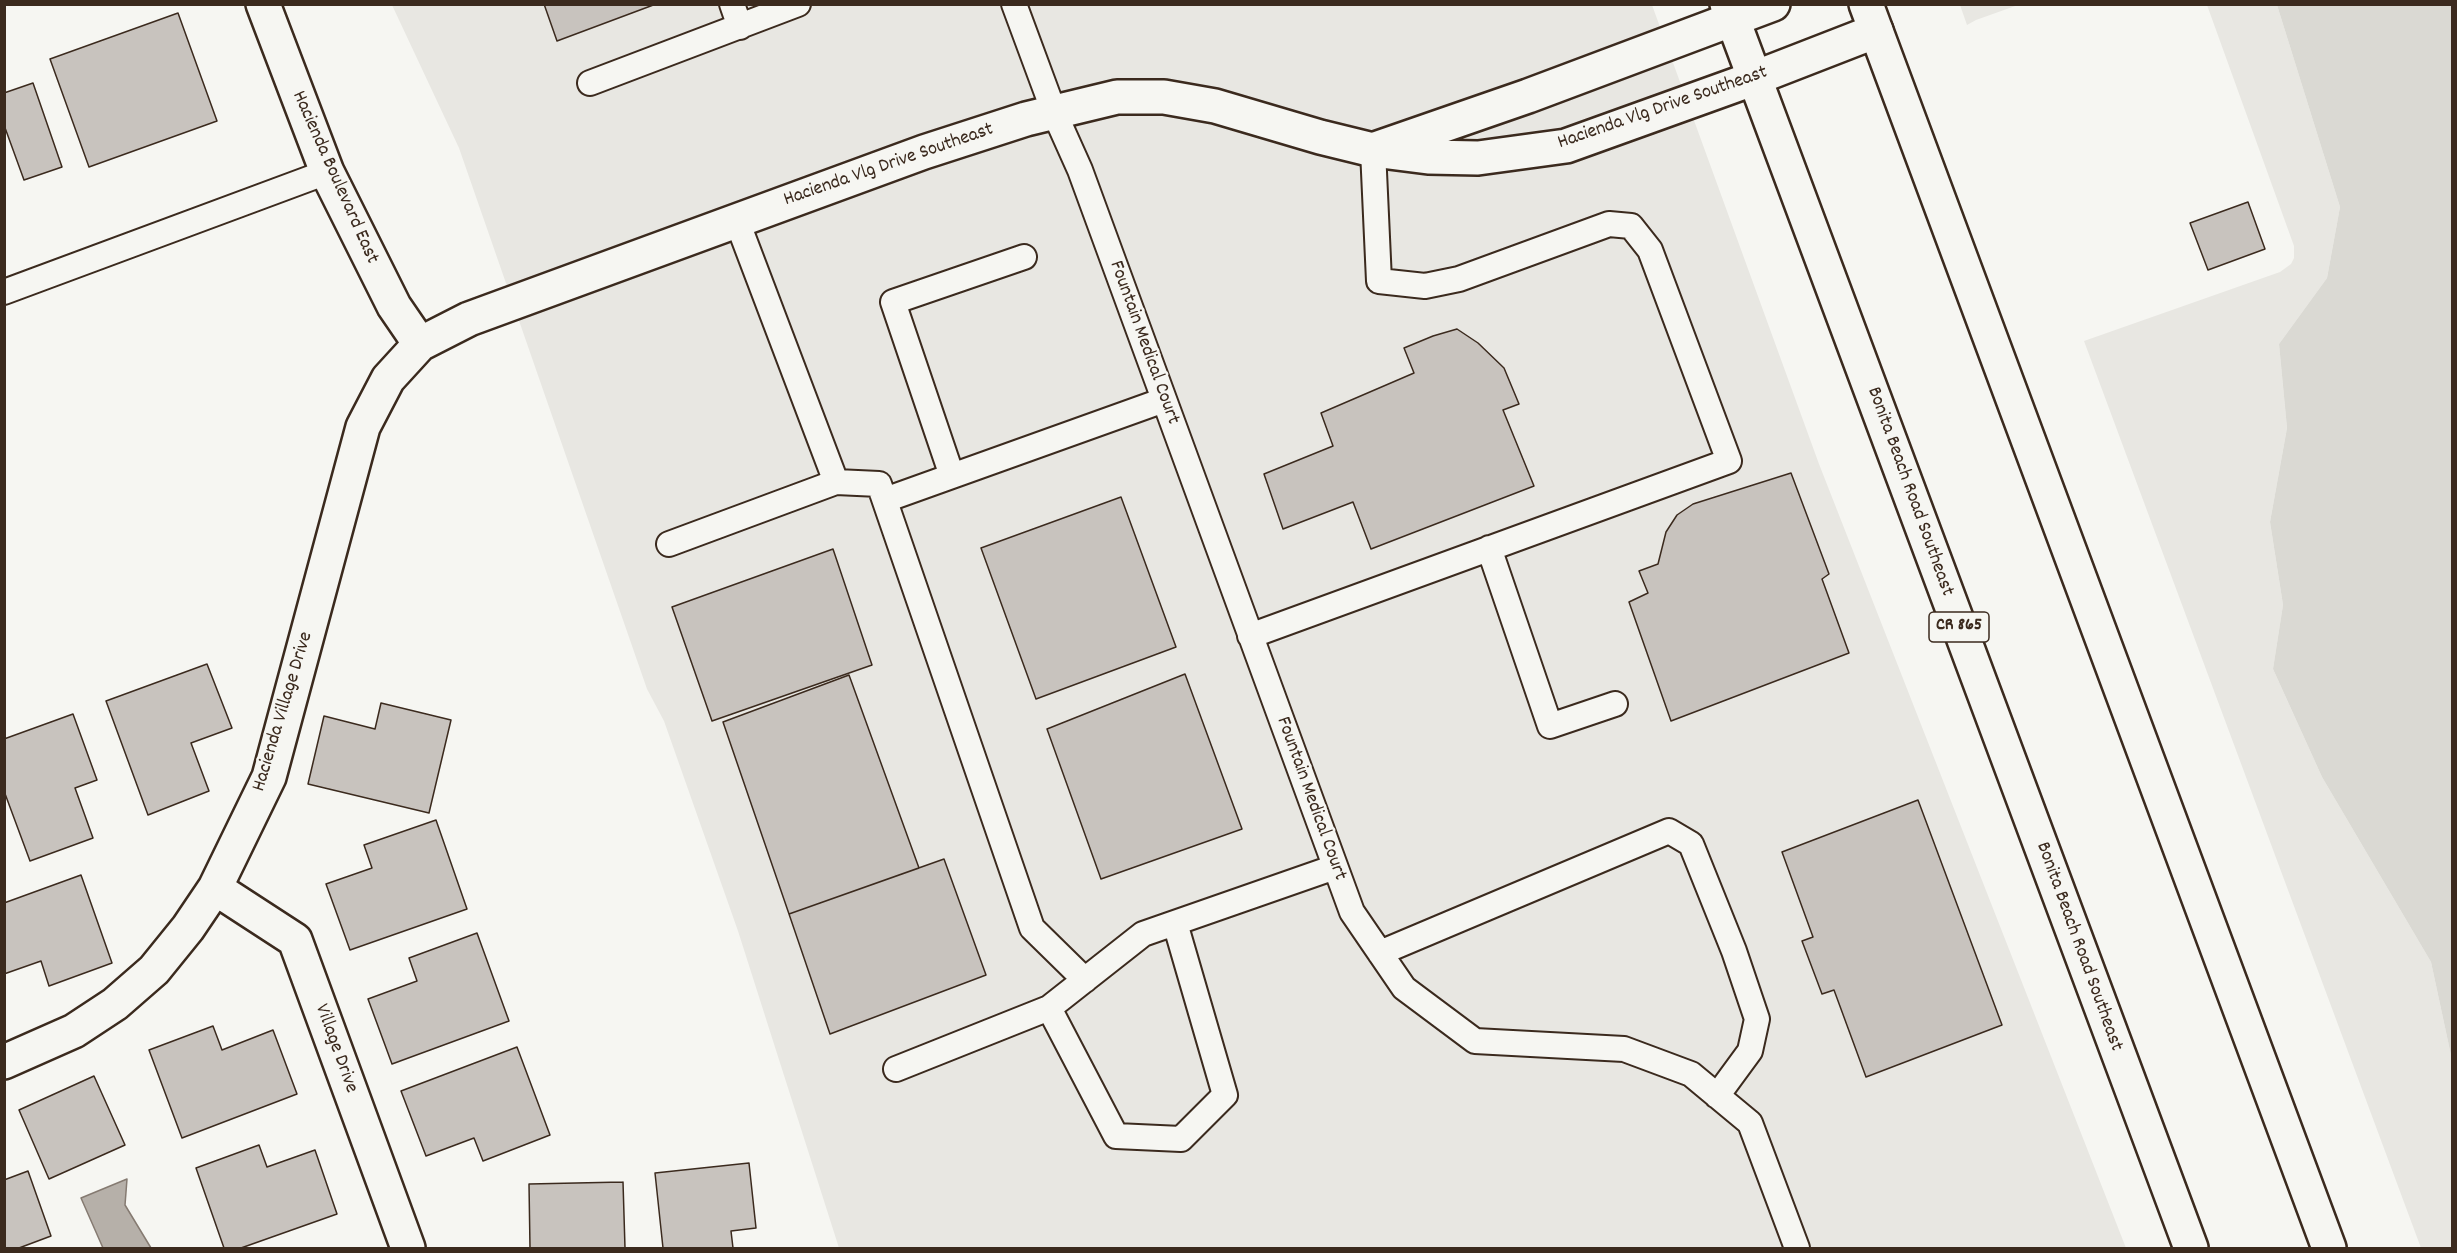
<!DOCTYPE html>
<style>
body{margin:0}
#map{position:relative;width:2457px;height:1253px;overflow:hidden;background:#f6f6f2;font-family:Dekko,sans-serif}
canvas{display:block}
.frame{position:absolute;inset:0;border:6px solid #3b2a1e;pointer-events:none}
</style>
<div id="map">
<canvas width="2457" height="1253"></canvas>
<div class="frame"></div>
</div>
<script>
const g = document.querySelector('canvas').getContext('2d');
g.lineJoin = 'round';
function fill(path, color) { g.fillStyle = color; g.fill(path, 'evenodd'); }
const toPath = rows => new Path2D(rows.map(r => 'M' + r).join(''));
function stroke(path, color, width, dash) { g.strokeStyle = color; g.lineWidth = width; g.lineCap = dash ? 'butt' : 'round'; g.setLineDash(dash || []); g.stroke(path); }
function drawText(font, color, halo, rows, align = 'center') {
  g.font = font + ' Dekko,sans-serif'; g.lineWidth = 5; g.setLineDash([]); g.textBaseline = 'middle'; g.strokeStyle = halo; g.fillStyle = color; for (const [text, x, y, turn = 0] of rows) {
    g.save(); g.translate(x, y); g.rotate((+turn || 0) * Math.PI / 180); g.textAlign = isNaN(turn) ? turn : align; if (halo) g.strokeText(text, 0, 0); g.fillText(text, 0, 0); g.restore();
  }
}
const built = toPath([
 [392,5,1652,5,1819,464,2126,1248,839,1248,738,931,664,721,647,689,459,148],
 [1960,5,1960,4,2018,5,1976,20,1967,25],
 [2207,5,2277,5,2340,207,2327,278,2279,344,2287,428,2270,522,2283,605,2273,669,2322,777,2431,962,2452,1060,2452,1248,2421,1248,2084,341,2280,272,2291,264,2294,258,2294,246]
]);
const green = toPath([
 [2277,5,2452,5,2452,1060,2431,962,2322,777,2273,669,2283,605,2270,522,2287,428,2279,344,2327,278,2340,207]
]);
const water = toPath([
 [127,1179,125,1205,151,1248,103,1248,81,1198,127,1179]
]);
const building = toPath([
 [544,4,656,4,557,41,544,4],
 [178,13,217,121,89,167,50,59,178,13],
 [33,83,62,167,24,180,4,125,4,93,33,83],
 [2248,202,2265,249,2208,270,2190,223,2248,202],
 [1457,329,1478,343,1504,368,1519,404,1503,410,1534,486,1371,549,1353,502,1283,529,1264,474,1333,446,1321,413,1414,373,1404,348,1433,336,1457,329],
 [1791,473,1829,574,1822,579,1849,653,1671,721,1629,602,1648,593,1639,571,1658,564,1666,532,1677,515,1693,504,1791,473],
 [1121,497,1176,647,1036,699,981,548,1121,497],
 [833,549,872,665,712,721,672,607,833,549],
 [207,664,232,728,191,743,209,791,148,815,106,701,207,664],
 [1185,674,1242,829,1101,879,1047,729,1185,674],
 [849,675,919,868,789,914,723,722,849,675],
 [381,703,451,720,429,813,308,784,324,716,375,729,381,703],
 [73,714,97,780,75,788,93,838,30,861,4,791,4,739,73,714],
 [1918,800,2002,1025,1866,1077,1834,990,1822,994,1802,941,1813,937,1782,852,1918,800],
 [436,820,467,909,350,950,326,884,372,868,364,845,436,820],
 [944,859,986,975,830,1034,789,914,944,859],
 [81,875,112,963,49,986,41,961,4,974,4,903,81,875],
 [477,933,509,1021,392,1064,368,999,417,981,409,958,477,933],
 [213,1026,222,1050,273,1030,297,1094,182,1138,149,1050,213,1026],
 [517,1047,550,1135,483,1161,474,1138,426,1156,401,1091,517,1047],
 [94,1076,125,1145,49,1179,19,1110,94,1076],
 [259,1145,267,1167,315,1150,337,1214,241,1248,224,1248,196,1168,259,1145],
 [749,1163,756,1228,731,1231,733,1248,663,1248,655,1173,749,1163],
 [28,1171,51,1236,19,1248,4,1248,4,1180,28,1171],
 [623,1182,625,1248,530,1248,529,1184,623,1182]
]);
const lane = toPath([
 [732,4,740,27],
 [1014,4,1054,112,1080,170,1352,912,1404,988,1475,1041,1624,1049,1691,1074,1750,1123,1797,1248],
 [590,83,798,4],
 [737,221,836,482,879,484,1032,928,1085,980],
 [4,292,327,172],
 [952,476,893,302,1024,257],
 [885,500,1164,400],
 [669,544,836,482],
 [1489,548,1550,726,1615,704],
 [1250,636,1729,461,1650,250,1631,226,1609,224,1459,279,1425,286,1379,281,1373,150],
 [1380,953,1669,831,1691,844,1734,951,1757,1019,1750,1051,1717,1096],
 [1049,1008,1116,1136,1181,1139,1225,1095,1175,923],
 [896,1069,1049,1008,1143,934,1335,867]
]);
const street = toPath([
 [263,4,327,172,394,306,420,344],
 [1378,148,1528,96,1773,4],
 [215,888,295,940,408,1248],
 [4,1062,74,1031,115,1004,154,970,188,928,215,888,269,777,363,427,388,379,420,344,469,319,924,152,1026,119,1117,97,1164,97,1215,106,1320,137,1373,150,1428,157,1478,158,1566,146,1755,78,1876,31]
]);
const primary = toPath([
 [1727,4,2191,1248],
 [1866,4,2329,1248]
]);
const shields = [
 [1959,627,60]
];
const shieldNames = [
 ["CR 865",1959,627]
];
const streetNames = [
 ["Hacienda Vlg Drive Southeast",1663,109,-19],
 ["Hacienda Vlg Drive Southeast",889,166,-19],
 ["Hacienda Boulevard East",334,178,66],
 ["Fountain Medical Court",1143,343,70],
 ["Bonita Beach Road Southeast",1909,492,70],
 ["Hacienda Village Drive",284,712,-73],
 ["Fountain Medical Court",1310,799,70],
 ["Bonita Beach Road Southeast",2078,947,70],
 ["Village Drive",335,1049,70]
];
fill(built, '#e8e7e2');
fill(green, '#dad9d3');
fill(water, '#b6b0a9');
stroke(water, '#857a71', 1.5);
fill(building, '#c8c3be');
stroke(building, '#3b2a1e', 1.5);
stroke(lane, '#3b2a1e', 28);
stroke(street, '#3b2a1e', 38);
stroke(primary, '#3b2a1e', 38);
stroke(lane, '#f6f6f2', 24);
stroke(street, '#f6f6f2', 33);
stroke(primary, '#f6f6f2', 33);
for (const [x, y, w] of shields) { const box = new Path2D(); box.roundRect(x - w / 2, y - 15, w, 30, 4.5); g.fillStyle = '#f6f6f2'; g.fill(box); stroke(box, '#3b2a1e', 1.5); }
drawText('bold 18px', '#3b2a1e', null, shieldNames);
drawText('20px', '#3b2a1e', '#f6f6f2', streetNames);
</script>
